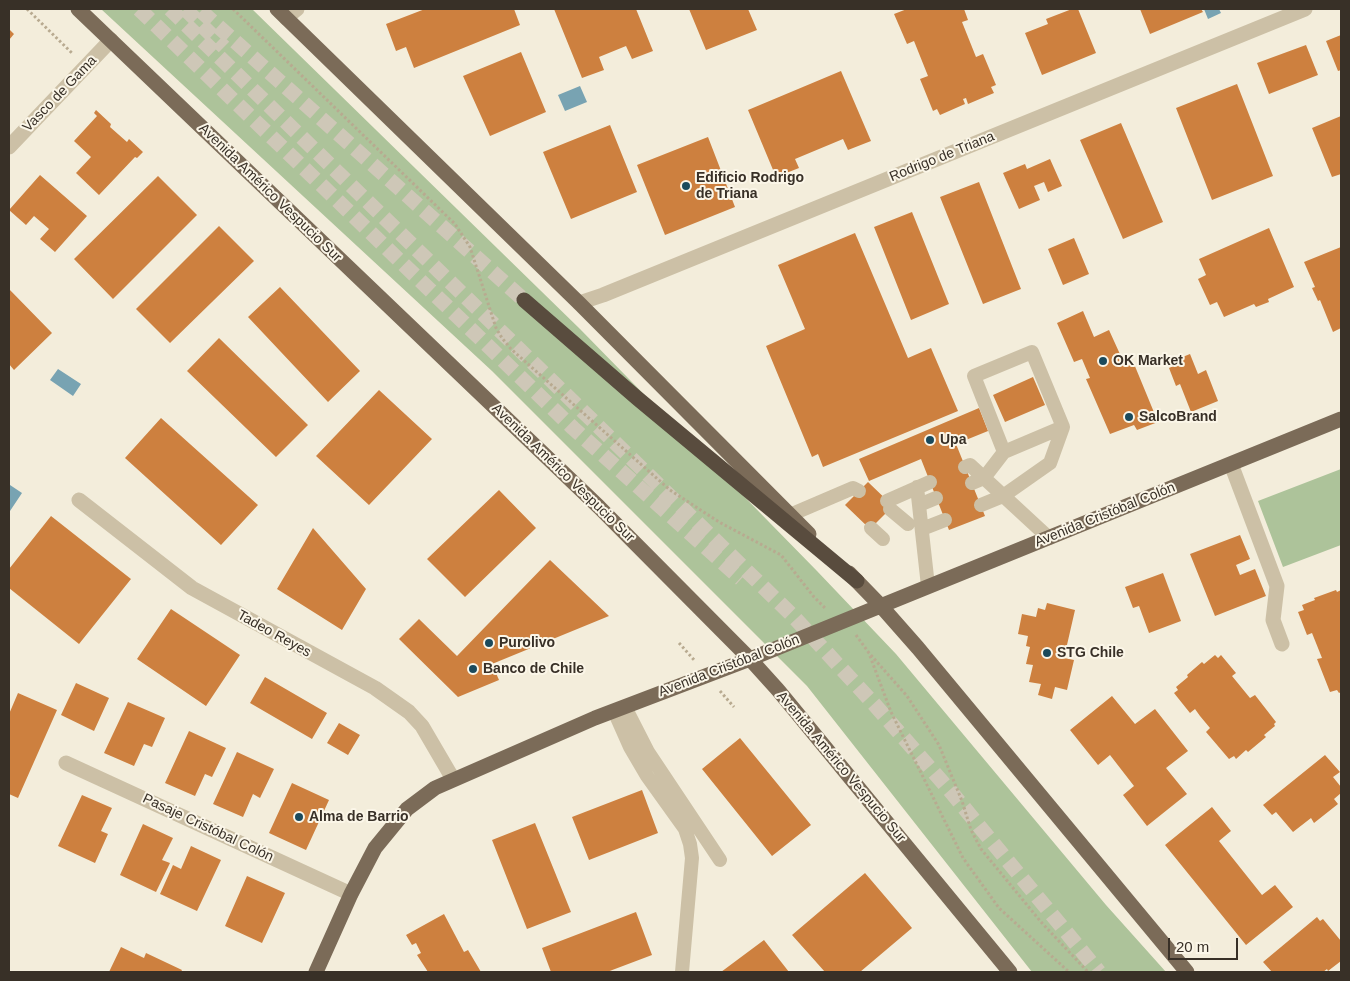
<!DOCTYPE html>
<meta charset="utf-8">
<style>
body{margin:0}
#map{position:relative;width:1350px;height:981px;overflow:hidden;background:#f3eddb;font-family:Arial,sans-serif}
canvas{display:block}
.frame{position:absolute;inset:0;border:10px solid #383027;pointer-events:none}
.scale{position:absolute;left:1168px;top:938px;width:70px;height:22px;box-sizing:border-box;border:2px solid #383027;border-top:0;padding-left:6px;font-size:15px;line-height:18px;white-space:nowrap;color:#383027;-webkit-text-stroke:4px #fbf6e8;paint-order:stroke}
</style>
<div id="map">
<canvas width="1350" height="981"></canvas>
<div class="frame"></div>
<div class="scale">20 m</div>
</div>
<script>
const g = document.querySelector('canvas').getContext('2d');
g.lineJoin = 'round';
function fill(path, color) { g.fillStyle = color; g.fill(path, 'evenodd'); }
const toPath = rows => new Path2D(rows.map(r => 'M' + r).join(''));
function stroke(path, color, width, dash) { g.strokeStyle = color; g.lineWidth = width; g.lineCap = dash ? 'butt' : 'round'; g.setLineDash(dash || []); g.stroke(path); }
function drawText(font, color, halo, rows, align = 'center') {
  g.font = font + ' Arial,sans-serif'; g.lineWidth = 4; g.setLineDash([]); g.textBaseline = 'middle'; g.strokeStyle = halo; g.fillStyle = color; for (const [text, x, y, turn = 0] of rows) {
    g.save(); g.translate(x, y); g.rotate((+turn || 0) * Math.PI / 180); g.textAlign = isNaN(turn) ? turn : align; if (halo) g.strokeText(text, 0, 0); g.fillText(text, 0, 0); g.restore();
  }
}
const green = toPath([
 [101,9,252,9,580,329,817,571,896,654,1106,905,1166,972,1032,972,807,686,492,371],
 [1341,469,1341,545,1283,567,1258,501]
]);
const water = toPath([
 [1204,9,1219,9,1221,13,1208,19],
 [580,86,587,102,565,111,558,95],
 [58,369,81,384,73,396,50,380],
 [10,485,22,493,10,511,9,486]
]);
const building = toPath([
 [425,9,514,9,520,25,414,68,406,47,396,51,386,24],
 [554,9,636,9,653,51,632,59,626,46,599,57,604,70,582,78],
 [689,9,748,9,757,30,706,50],
 [907,9,964,9,968,20,962,22,976,57,983,54,996,85,991,87,994,93,968,104,966,98,963,99,965,104,940,115,937,109,933,111,920,79,928,76,914,41,907,44,894,14],
 [1072,9,1078,9,1096,53,1042,75,1025,33,1048,24,1046,19],
 [1140,9,1201,9,1203,12,1150,34],
 [9,29,14,34,9,40],
 [1341,35,1341,70,1338,71,1326,41],
 [1306,45,1318,75,1269,94,1257,63],
 [521,52,546,112,490,136,463,76],
 [841,71,871,141,848,150,843,139,795,159,799,168,776,177,748,110],
 [1237,84,1273,176,1212,200,1176,108],
 [96,110,111,124,110,127,127,142,129,139,143,152,137,158,135,157,99,195,76,173,91,157,74,141,97,116,94,113],
 [1341,116,1341,174,1332,177,1312,128],
 [1121,123,1163,222,1123,239,1080,140],
 [610,125,637,192,571,219,543,152],
 [708,137,735,207,665,235,637,165],
 [1050,159,1062,186,1048,192,1044,182,1034,186,1040,200,1019,209,1003,173,1025,164,1027,169],
 [40,175,87,216,55,252,40,239,49,229,34,216,26,225,9,210],
 [158,176,197,215,113,299,74,259],
 [979,182,1021,289,983,304,940,197],
 [912,212,949,304,911,320,874,227],
 [219,226,254,261,170,343,136,309],
 [1269,228,1294,287,1268,299,1269,302,1256,307,1254,304,1224,317,1217,302,1210,305,1198,279,1206,275,1199,259],
 [855,233,908,358,931,348,958,411,823,467,818,454,812,457,766,346,805,329,778,265],
 [1074,238,1089,274,1063,285,1048,249],
 [1341,247,1341,328,1333,332,1320,300,1318,301,1312,288,1315,287,1304,262],
 [280,287,360,371,328,402,248,317],
 [9,289,52,333,14,370,9,364],
 [1083,311,1094,337,1109,330,1124,363,1132,359,1158,422,1137,430,1134,425,1110,434,1086,379,1090,378,1082,359,1074,362,1057,323],
 [219,338,308,425,276,457,187,371],
 [1190,354,1198,374,1206,370,1218,401,1191,412,1180,384,1176,386,1169,368,1178,364,1175,360],
 [1033,377,1045,405,1005,422,993,395],
 [379,390,432,439,369,505,316,456],
 [979,408,988,431,956,444,985,516,949,530,921,459,869,481,859,459],
 [161,418,258,505,221,545,125,458],
 [868,482,893,506,870,529,845,505],
 [499,490,536,528,465,597,427,559],
 [51,516,131,579,79,644,9,588,9,569],
 [313,528,366,589,342,630,277,589],
 [1240,535,1250,559,1236,565,1240,575,1255,569,1266,596,1215,616,1190,554],
 [550,560,609,616,492,664,499,680,458,697,399,639,419,619,457,656],
 [1163,573,1181,621,1149,633,1139,606,1133,608,1125,587],
 [1336,590,1337,592,1341,590,1341,692,1339,693,1337,690,1330,692,1317,659,1322,658,1312,633,1307,635,1298,612,1304,610,1302,605,1315,600,1314,598],
 [1047,603,1075,610,1064,658,1074,660,1067,690,1055,687,1052,699,1038,695,1041,684,1029,682,1033,665,1026,664,1030,647,1026,646,1028,636,1018,634,1022,614,1036,617,1038,608,1045,610],
 [171,609,240,655,206,706,137,659],
 [1215,655,1218,658,1221,655,1236,673,1232,676,1250,698,1255,695,1276,722,1274,724,1275,726,1264,735,1266,737,1248,752,1246,750,1236,759,1234,756,1229,759,1206,732,1210,728,1200,716,1195,709,1190,713,1174,693,1178,690,1176,687,1188,677,1187,675,1202,662,1204,664],
 [265,677,327,713,312,739,250,703],
 [76,683,109,698,94,731,61,715],
 [18,693,57,710,18,798,9,794,9,714],
 [1112,696,1135,724,1155,709,1188,751,1166,768,1187,794,1147,826,1123,795,1134,786,1110,755,1098,765,1070,730],
 [128,702,165,718,152,747,144,744,134,766,104,753],
 [339,723,360,735,348,755,327,743],
 [189,731,226,748,212,777,205,774,195,796,165,783],
 [740,738,811,825,772,856,702,769],
 [237,752,274,769,260,798,253,794,243,817,213,804],
 [1325,755,1340,772,1333,777,1341,787,1341,793,1334,799,1338,804,1314,823,1311,818,1293,832,1276,812,1272,815,1263,805],
 [292,783,329,800,306,850,269,833],
 [642,790,658,833,589,860,572,817],
 [82,795,112,808,101,831,108,834,95,863,58,846],
 [1212,807,1231,831,1219,841,1262,895,1275,885,1293,907,1246,945,1165,845],
 [535,823,571,912,527,929,492,840],
 [143,824,173,838,162,860,170,863,156,892,120,875],
 [191,846,221,860,197,911,160,894,173,865,181,869],
 [865,873,912,928,860,972,825,972,792,935],
 [247,876,285,893,262,943,225,926],
 [636,912,652,955,607,972,551,972,542,948],
 [444,914,464,952,468,950,481,972,437,972,436,971,428,972,417,955,421,953,416,943,412,945,406,935],
 [1317,917,1320,921,1323,919,1341,941,1341,961,1328,971,1327,969,1323,972,1272,972,1263,962],
 [764,940,789,972,721,972],
 [121,947,144,958,146,953,182,970,181,972,109,972]
]);
const highwayTunnel = toPath([
 [139,9,573,428,741,579],
 [170,9,793,616,874,704,952,793,1099,972],
 [185,9,224,47],
 [201,11,524,300]
]);
const path = toPath([
 [27,9,73,54],
 [233,9,455,224,470,247,496,328,502,338,511,349,670,490,719,522,781,555,814,597,825,608],
 [856,635,869,653,907,696,939,745,962,801,971,830,981,849,1041,922,1088,972],
 [679,643,695,661],
 [870,656,891,712,963,858,999,908,1069,972],
 [720,691,734,707]
]);
const lane = toPath([
 [965,467,970,465,1049,538],
 [972,483,984,478,1004,452,1063,427],
 [917,487,928,586],
 [887,501,930,482],
 [919,505,936,498],
 [981,505,1003,496,1050,463,1063,427,1032,352,974,376,1004,452],
 [890,509,908,524],
 [790,515,853,488,859,491],
 [871,528,883,539],
 [922,529,945,520],
 [625,707,648,752,720,860],
 [614,711,630,747,647,776,685,829,690,844,692,858,682,972]
]);
const street = toPath([
 [286,18,297,9],
 [9,147,111,40],
 [579,303,603,295,1305,9],
 [1231,464,1277,586,1273,620,1282,644],
 [79,500,192,588,375,688,409,712,422,726,453,779],
 [66,763,351,894]
]);
const primary = toPath([
 [78,9,599,507,750,659,778,690,1010,972],
 [277,9,579,303,809,534],
 [849,573,881,606,918,648,1187,972],
 [316,972,351,894,375,848,407,809,435,788,595,718,750,659,1341,419]
]);
const highway = toPath([
 [524,300,637,398,857,581]
]);
const markers = [
 [686,186,5,"#1a4a5c"],
 [1103,361,5,"#1a4a5c"],
 [1129,417,5,"#1a4a5c"],
 [930,440,5,"#1a4a5c"],
 [489,643,5,"#1a4a5c"],
 [1047,653,5,"#1a4a5c"],
 [473,669,5,"#1a4a5c"],
 [299,817,5,"#1a4a5c"]
];
const streetNames = [
 ["Vasco de Gama",60,94,-46],
 ["Rodrigo de Triana",942,157,-22],
 ["Avenida Américo Vespucio Sur",270,193,44],
 ["Avenida Américo Vespucio Sur",563,473,44],
 ["Avenida Cristóbal Colón",1105,515,-22],
 ["Tadeo Reyes",274,634,29],
 ["Avenida Cristóbal Colón",729,666,-21],
 ["Avenida Américo Vespucio Sur",841,767,50],
 ["Pasaje Cristóbal Colón",208,828,25]
];
const poiNames = [
 ["Edificio Rodrigo",696,178],
 ["de Triana",696,194],
 ["OK Market",1113,361],
 ["SalcoBrand",1139,417],
 ["Upa",940,440],
 ["Purolivo",499,643],
 ["STG Chile",1057,653],
 ["Banco de Chile",483,669],
 ["Alma de Barrio",309,817]
];
fill(green, '#adc39a');
fill(water, '#78a3b2');
fill(building, '#cd803f');
stroke(highwayTunnel, '#cec7b7', 15, [15, 8]);
stroke(path, '#b8aa90', 3, [2.5, 2.5]);
stroke(lane, '#ccc0a6', 14);
stroke(street, '#ccc0a6', 15);
stroke(primary, '#7b6b58', 15);
stroke(highway, '#594c3e', 15);
for (const [x, y, r, color] of markers) { const dot = new Path2D(); dot.arc(x, y, r, 0, 2 * Math.PI); g.fillStyle = color; g.fill(dot); stroke(dot, '#fbf6e8', 2); }
drawText('14px', '#383027', '#fbf6e8', streetNames);
drawText('bold 14px', '#383027', '#fbf6e8', poiNames, 'left');
</script>
